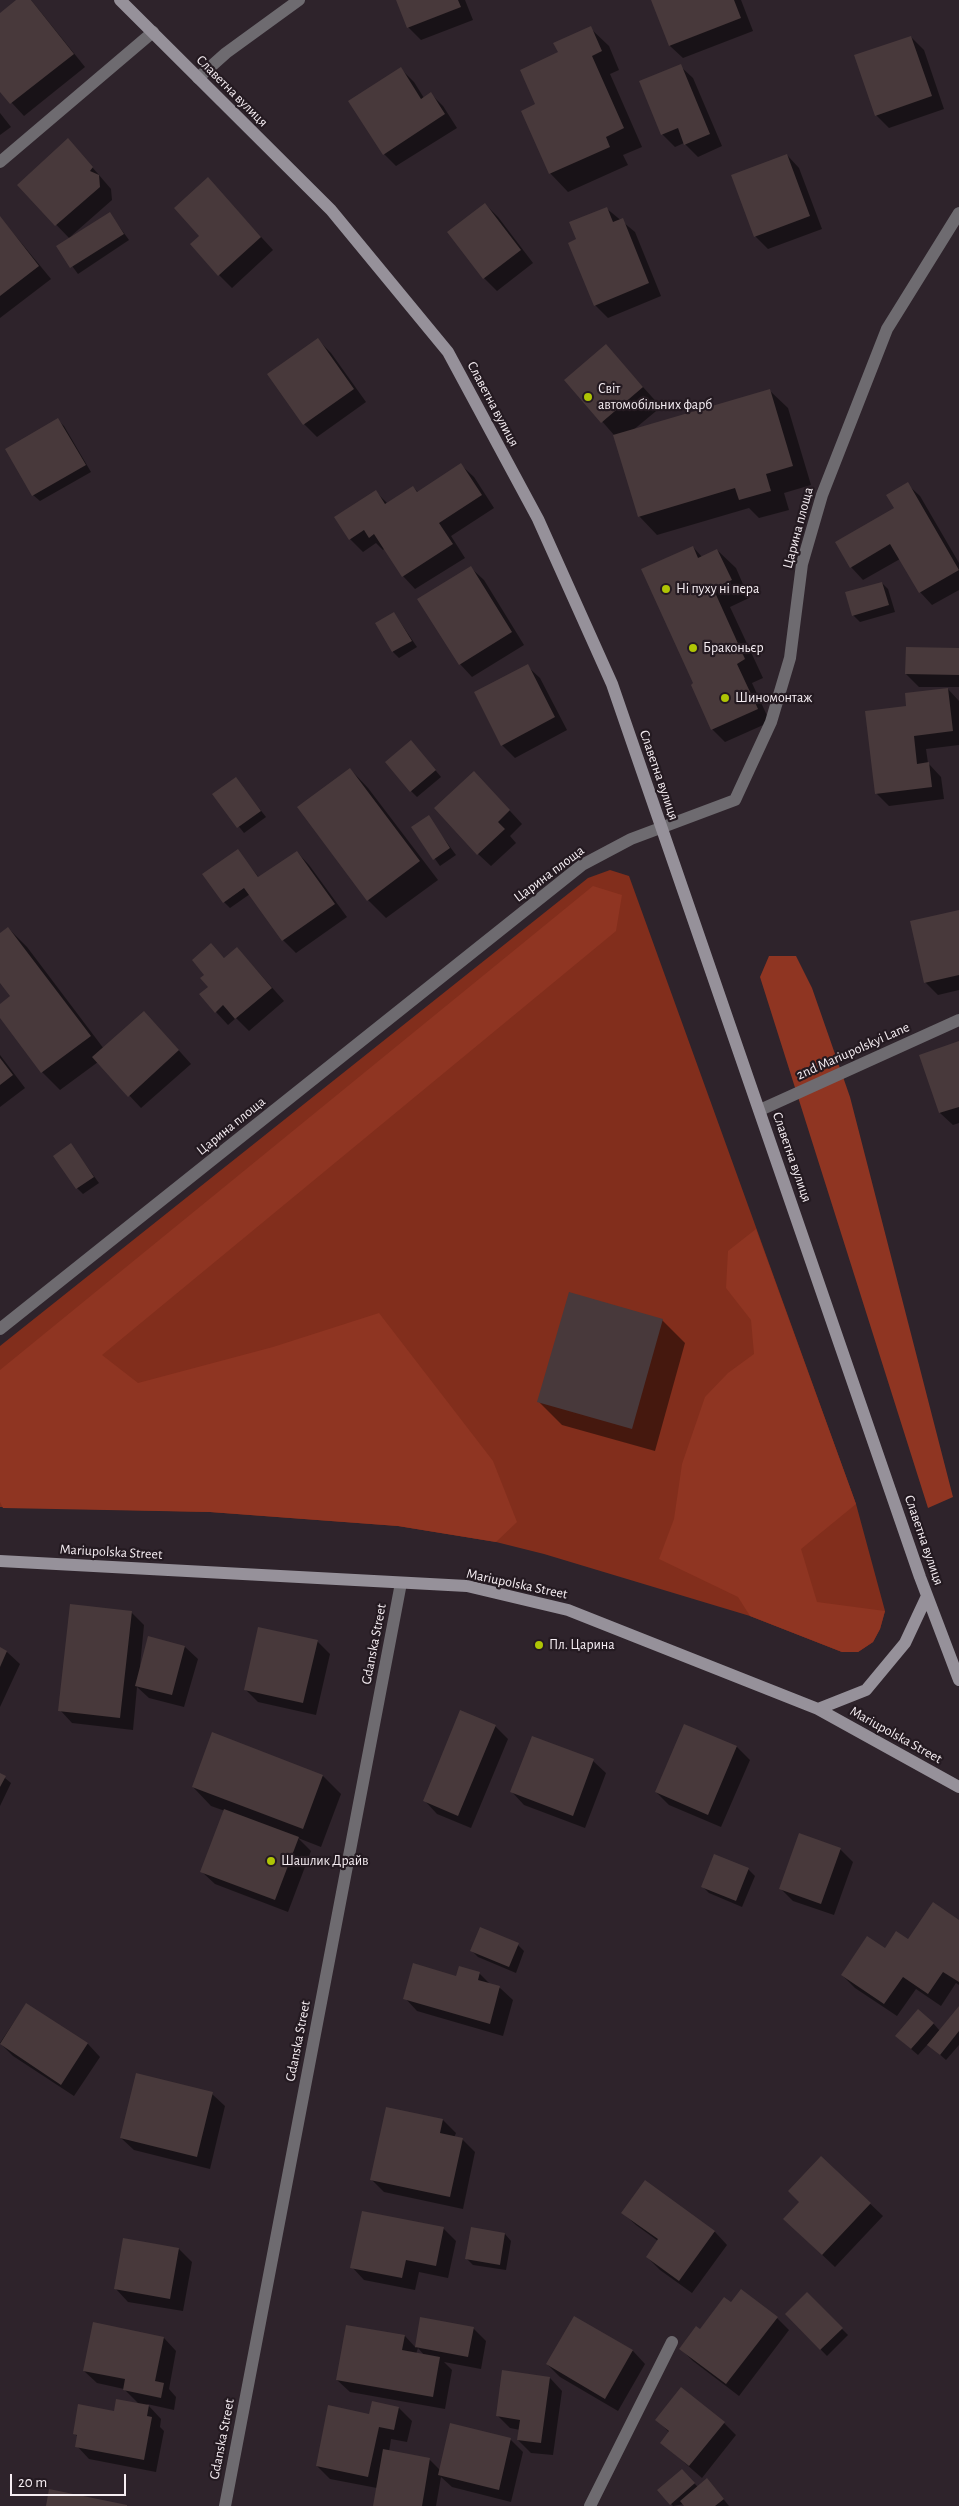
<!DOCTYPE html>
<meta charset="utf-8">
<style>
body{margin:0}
#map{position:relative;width:959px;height:2506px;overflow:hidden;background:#2e232b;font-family:"Alegreya Sans",sans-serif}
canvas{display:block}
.scale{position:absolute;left:10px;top:2474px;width:116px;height:22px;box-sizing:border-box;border:2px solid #f6eef3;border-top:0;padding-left:6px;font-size:15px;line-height:18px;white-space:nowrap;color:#f6eef3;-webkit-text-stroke:4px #241a21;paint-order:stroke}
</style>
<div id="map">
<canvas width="959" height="2506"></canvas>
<div class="scale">20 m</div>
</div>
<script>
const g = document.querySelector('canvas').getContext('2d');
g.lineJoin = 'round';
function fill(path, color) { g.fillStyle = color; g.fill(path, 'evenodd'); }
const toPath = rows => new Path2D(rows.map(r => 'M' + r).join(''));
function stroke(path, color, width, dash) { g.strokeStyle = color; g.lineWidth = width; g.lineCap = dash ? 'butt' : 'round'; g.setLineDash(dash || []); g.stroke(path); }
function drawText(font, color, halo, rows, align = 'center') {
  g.font = font + ' "Alegreya Sans",sans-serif'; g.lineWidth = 4.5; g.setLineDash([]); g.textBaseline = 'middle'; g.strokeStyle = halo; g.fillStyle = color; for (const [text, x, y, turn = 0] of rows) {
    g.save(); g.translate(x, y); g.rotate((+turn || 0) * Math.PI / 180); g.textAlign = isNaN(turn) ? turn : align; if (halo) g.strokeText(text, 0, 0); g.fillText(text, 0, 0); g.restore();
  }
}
const green = toPath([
 [610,870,629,876,856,1504,885,1611,880,1629,873,1642,858,1652,842,1652,750,1616,544,1554,496,1542,398,1526,210,1512,0,1507,0,1346,588,878]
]);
const forest = toPath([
 [593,886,622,895,616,931,102,1355,138,1383,273,1347,379,1313,493,1461,517,1522,496,1542,398,1526,210,1512,3,1508,0,1502,0,1370],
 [769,956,796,956,812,988,850,1097,953,1497,928,1508,760,977],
 [756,1229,856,1504,801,1549,817,1602,885,1611,880,1629,873,1642,858,1652,842,1652,750,1616,738,1597,659,1559,674,1519,682,1464,705,1397,728,1373,754,1354,751,1320,726,1288,728,1251]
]);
const shadow = toPath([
 [18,0,31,0,85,67,24,116,0,90,0,14],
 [397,0,465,0,473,20,421,40,408,27],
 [652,0,741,0,753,31,683,58,670,46],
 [590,28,609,46,619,70,610,74,642,147,623,155,628,165,568,192,550,173,537,104],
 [911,37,924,50,944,109,889,128,876,115],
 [680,66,693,78,722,146,698,157,684,143,675,147,662,134,640,82],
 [401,69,414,82,424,98,431,94,443,106,457,128,396,166,384,154],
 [0,113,11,127,0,135],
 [80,153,111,189,112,200,70,237,110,214,129,240,78,274,58,247,70,239,18,185],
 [787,155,799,168,822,229,768,249,755,236],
 [220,192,273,250,232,288,219,275],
 [485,204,498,217,533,263,497,291,484,278,449,232],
 [606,208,635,232,661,296,608,318,595,305,578,240],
 [0,217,51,279,0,318],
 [318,340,331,353,366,402,317,437,304,424],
 [606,346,661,407,632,431,769,390,788,408,811,485,784,493,789,510,759,518,749,508,657,535,639,516,614,435,566,380],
 [58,420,64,426,91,472,40,501,33,495],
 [461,465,474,477,494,508,451,536,465,558,415,589,403,576,385,548,383,550,376,543,363,552,350,539,376,492,388,504,413,487,418,492],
 [907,484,920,496,959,563,959,590,932,605,920,592,900,559,863,580,851,567,896,509],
 [693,547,702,557,717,550,736,568,749,598,730,607,763,678,752,683,770,722,725,742,712,729,695,684],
 [471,568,484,580,524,645,472,677,460,664],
 [882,583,888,589,895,612,860,622,853,615],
 [394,613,417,647,399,658,393,652,377,623],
 [959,649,959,687,919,687,906,674],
 [527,666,540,678,567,730,515,758,502,745],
 [948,689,959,701,959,745,926,749,928,763,941,777,944,799,889,806,876,793,908,707],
 [417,748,441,777,417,797,411,791],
 [350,769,368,788,438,880,386,918,368,900],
 [236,779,266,817,244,833,214,795],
 [487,786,522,824,510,836,516,843,491,866,478,854],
 [428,817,456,855,440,866,413,828],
 [238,851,260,879,297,852,309,865,347,917,296,953,283,940,250,894,230,908,224,902],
 [959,912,959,990,938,995,925,982],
 [8,928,27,947,104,1049,156,1025,191,1064,141,1108,98,1062,60,1090,42,1072,0,1016,0,1006,12,997,0,981,0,934],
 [211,945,225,959,237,948,284,1001,249,1031,236,1018,228,1025,216,1012,206,975],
 [959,1043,959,1123,953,1125,940,1113],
 [0,1055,25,1088,0,1107],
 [71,1145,99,1183,83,1194,77,1188],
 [662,1320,685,1343,655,1451,562,1425,539,1402],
 [131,1612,144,1625,140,1666,185,1647,198,1659,184,1707,149,1698,137,1687,133,1730,72,1723,60,1710],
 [317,1641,330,1654,316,1715,258,1702,245,1689],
 [0,1649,7,1652,20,1664,0,1707],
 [495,1726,508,1739,471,1828,437,1814,425,1801],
 [685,1726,737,1747,750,1760,721,1827,669,1805,656,1792],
 [593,1761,606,1773,585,1828,524,1805,512,1792],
 [0,1774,11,1783,0,1806],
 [323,1776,341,1794,321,1847,298,1838,311,1851,288,1912,215,1884,202,1872,225,1811,211,1806,193,1787],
 [840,1849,853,1862,834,1915,793,1901,780,1888],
 [715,1856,748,1869,755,1876,742,1907,709,1893,703,1887],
 [959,1921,959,1985,956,1983,941,2006,916,1989,897,2016,855,1988,842,1975,886,1949],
 [518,1945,524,1951,516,1973,478,1957,472,1951],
 [479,1973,491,1985,500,1988,513,2000,503,2036,417,2011,405,1998,457,1977],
 [26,2004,88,2044,100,2057,74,2096,13,2056,0,2043],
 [959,2008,959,2045,946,2060,928,2044,918,2055,903,2042,933,2023,940,2031],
 [212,2094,225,2106,210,2169,134,2150,121,2138],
 [443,2120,456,2133,454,2138,462,2139,475,2152,463,2209,384,2192,372,2180],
 [821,2157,883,2216,835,2267,797,2231,801,2202],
 [645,2182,715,2232,727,2245,692,2293,660,2270,647,2257,658,2241,636,2225,623,2213],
 [443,2228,456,2241,448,2278,419,2272,415,2290,364,2280,352,2267],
 [505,2234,511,2241,506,2270,473,2265,466,2258],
 [179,2249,192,2262,183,2311,128,2302,116,2289],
 [807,2294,848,2335,827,2356,786,2314],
 [732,2304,777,2318,789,2330,739,2396,693,2361,680,2348],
 [574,2317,633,2351,645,2364,618,2411,560,2377,547,2364],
 [421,2318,473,2328,486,2341,481,2369,444,2362,452,2370,445,2409,350,2392,337,2380,405,2336,416,2348],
 [418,2348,424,2355,416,2354],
 [164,2338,176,2351,169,2389,176,2397,174,2410,147,2404,161,2419,160,2427,164,2431,156,2472,89,2459,77,2446,78,2437,74,2433,115,2412,139,2404,124,2389,97,2383,84,2371],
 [550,2378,562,2391,553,2455,531,2453,518,2440,520,2430,510,2428,497,2415],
 [373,2403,399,2408,412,2421,407,2442,391,2439,389,2452,429,2459,440,2470,511,2440,523,2452,511,2502,452,2487,441,2477,436,2506,374,2506,377,2488,330,2479,317,2466,370,2416],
 [657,2420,724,2423,736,2435,702,2478,662,2443,670,2433],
 [688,2477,698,2487,713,2486,729,2506,686,2506,684,2504,673,2506,659,2490]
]);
const building = toPath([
 [16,0,31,0,74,54,10,104,0,92,0,13],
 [396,0,458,0,461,7,407,28],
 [651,0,734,0,741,18,669,46],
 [591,26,602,51,592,56,624,128,606,137,610,147,549,174,521,111,535,104,520,70,558,52,553,43],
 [911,36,932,96,875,116,854,55],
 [681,64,710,134,684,145,678,128,661,135,639,81],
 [401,67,421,99,431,92,445,114,383,155,348,101],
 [68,138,93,167,90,171,99,175,100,187,55,226,17,185],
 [787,154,810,216,754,237,731,175],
 [208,177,261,237,218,276,190,244,199,236,174,208],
 [485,203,521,250,483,279,447,232],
 [607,207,613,222,623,218,649,283,594,306,568,243,576,239,569,222],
 [110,212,124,234,70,268,56,246],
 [0,216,39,266,0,296],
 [318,338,354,389,303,425,267,374],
 [606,344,643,387,601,423,564,380],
 [770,389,793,466,766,474,771,491,739,500,735,488,638,517,613,435],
 [58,418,86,465,32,496,5,449],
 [461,463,482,495,439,523,453,544,402,577,374,534,369,538,364,530,349,540,334,517,376,490,385,504,413,486,417,492],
 [908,482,959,570,919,593,890,544,850,568,835,542,894,508,886,495],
 [693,546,698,558,717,549,732,580,713,588,745,659,737,664,758,709,711,730,691,685,693,683,641,569],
 [471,566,512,632,459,665,417,599],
 [882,582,889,605,852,616,845,592],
 [394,612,412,641,392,652,375,623],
 [906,647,959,648,959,675,905,674],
 [528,664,555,717,501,746,474,692],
 [948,688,953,731,914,736,917,764,929,762,932,787,875,794,865,711,906,706,905,693],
 [411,740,436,770,410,792,385,762],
 [350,768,420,861,367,901,297,807],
 [474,771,510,810,498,822,505,829,477,855,434,808],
 [236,777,261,811,237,828,212,794],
 [429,815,450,848,433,860,411,827],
 [238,849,258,877,297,851,335,904,282,941,244,888,223,903,202,874],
 [959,910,959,975,924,983,910,921],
 [8,927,91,1036,41,1073,0,1018,0,1004,10,996,0,983,0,933],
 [211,943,224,958,237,947,272,988,235,1019,223,1005,215,1013,199,994,208,987,200,978,204,975,192,960],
 [144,1011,179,1050,128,1097,92,1057],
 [959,1041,959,1107,939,1113,919,1055],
 [0,1058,13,1075,0,1085],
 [71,1143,94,1177,76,1189,53,1156],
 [569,1292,663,1319,632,1429,537,1402],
 [70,1604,132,1611,120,1718,58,1711],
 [258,1627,318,1640,303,1703,244,1690],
 [148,1636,185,1646,172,1695,135,1686],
 [0,1647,7,1651,0,1667],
 [460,1710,496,1725,458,1816,423,1801],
 [684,1724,737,1746,708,1815,655,1792],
 [212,1732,323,1775,303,1829,192,1787],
 [532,1736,594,1759,573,1816,510,1792],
 [0,1773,6,1776,0,1787],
 [224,1809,299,1837,275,1900,200,1872],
 [799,1833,841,1848,821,1904,779,1889],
 [714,1854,749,1868,736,1901,701,1887],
 [933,1902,959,1920,959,1982,943,1972,928,1994,903,1977,884,2004,841,1975,867,1936,885,1948,896,1931,908,1939],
 [480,1927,519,1943,509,1967,470,1951],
 [413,1963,456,1976,459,1966,480,1972,478,1980,500,1986,490,2024,403,1999],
 [26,2003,88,2043,61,2085,0,2044],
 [959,2006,959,2031,940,2055,927,2045],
 [918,2009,934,2023,911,2049,895,2036],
 [136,2073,213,2092,197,2157,120,2138],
 [386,2107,443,2119,440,2133,463,2138,450,2197,370,2180],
 [821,2156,871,2203,822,2255,783,2219,799,2202,788,2191],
 [645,2180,715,2231,679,2281,646,2257,658,2239,621,2213],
 [362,2211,444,2227,436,2266,406,2260,402,2278,350,2268],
 [471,2227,505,2233,500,2265,465,2259],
 [123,2238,179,2248,170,2299,114,2289],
 [741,2289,778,2317,726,2384,679,2349,696,2326,700,2329,724,2297,731,2302],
 [807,2292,843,2328,820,2350,785,2314],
 [574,2316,633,2350,605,2399,546,2364],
 [420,2317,474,2327,468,2357,415,2347],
 [93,2322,164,2337,155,2381,164,2383,161,2398,123,2390,125,2379,83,2371],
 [346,2325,405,2335,402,2350,440,2357,433,2397,336,2380],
 [502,2370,550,2377,541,2443,517,2440,520,2420,496,2416],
 [681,2387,725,2422,689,2466,660,2443,669,2431,655,2420],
 [116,2399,149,2405,147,2416,152,2417,144,2460,75,2447,77,2435,73,2434,78,2404,114,2411],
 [372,2401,399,2407,394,2430,379,2427,368,2477,316,2466,328,2405,369,2414],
 [450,2423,511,2438,499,2490,438,2475],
 [383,2449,430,2458,422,2506,373,2506],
 [682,2469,695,2483,670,2505,657,2490],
 [707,2478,724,2499,715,2506,684,2506,680,2501],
 [49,2489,127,2505,127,2506,46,2506]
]);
const lane = toPath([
 [198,78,226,53,299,0],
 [0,162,153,32],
 [590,2506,672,2342]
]);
const street = toPath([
 [760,1110,959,1020],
 [0,1329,582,865,631,839,735,800,771,722,790,658,802,564,822,495,887,329,959,213],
 [225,2506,401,1583]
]);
const secondary = toPath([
 [120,0,331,210,448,352,538,519,612,684,920,1577,959,1680],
 [0,1561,467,1586,568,1610,818,1709,959,1787],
 [818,1709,866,1690,905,1643,927,1596]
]);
const markers = [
 [588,397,5,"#afc505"],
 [666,589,5,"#afc505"],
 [693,648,5,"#afc505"],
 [725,698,5,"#afc505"],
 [539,1645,5,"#afc505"],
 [271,1861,5,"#afc505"]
];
const streetNames = [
 ["Славетна вулиця",232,91,45],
 ["Славетна вулиця",493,404,62],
 ["Царина площа",798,528,-75],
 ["Славетна вулиця",659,775,71],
 ["Царина площа",549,874,-37],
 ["2nd Mariupolskyi Lane",853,1051,-24],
 ["Царина площа",231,1126,-39],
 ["Славетна вулиця",792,1157,71],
 ["Славетна вулиця",924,1540,71],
 ["Mariupolska Street",111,1552,3],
 ["Mariupolska Street",517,1584,12],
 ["Gdanska Street",374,1644,-79],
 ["Mariupolska Street",896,1735,29],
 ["Gdanska Street",298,2041,-79],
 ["Gdanska Street",222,2439,-79]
];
const poiNames = [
 ["Світ",598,389],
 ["автомобільних фарб",598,405],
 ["Ні пуху ні пера",676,589],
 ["Браконьєр",703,648],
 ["Шиномонтаж",735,698],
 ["Пл. Царина",549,1645],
 ["Шашлик Драйв",281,1861]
];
fill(green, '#822e1c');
fill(forest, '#8f3522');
fill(shadow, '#0007');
fill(building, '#48393b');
stroke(lane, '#6e6b70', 12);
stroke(street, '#6e6b70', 12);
stroke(secondary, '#96919a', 12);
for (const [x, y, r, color] of markers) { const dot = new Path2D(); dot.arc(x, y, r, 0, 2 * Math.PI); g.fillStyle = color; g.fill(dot); stroke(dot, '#241a21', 2); }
drawText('14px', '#f6eef3', '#241a21', streetNames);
drawText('14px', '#f6eef3', '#241a21', poiNames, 'left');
</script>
